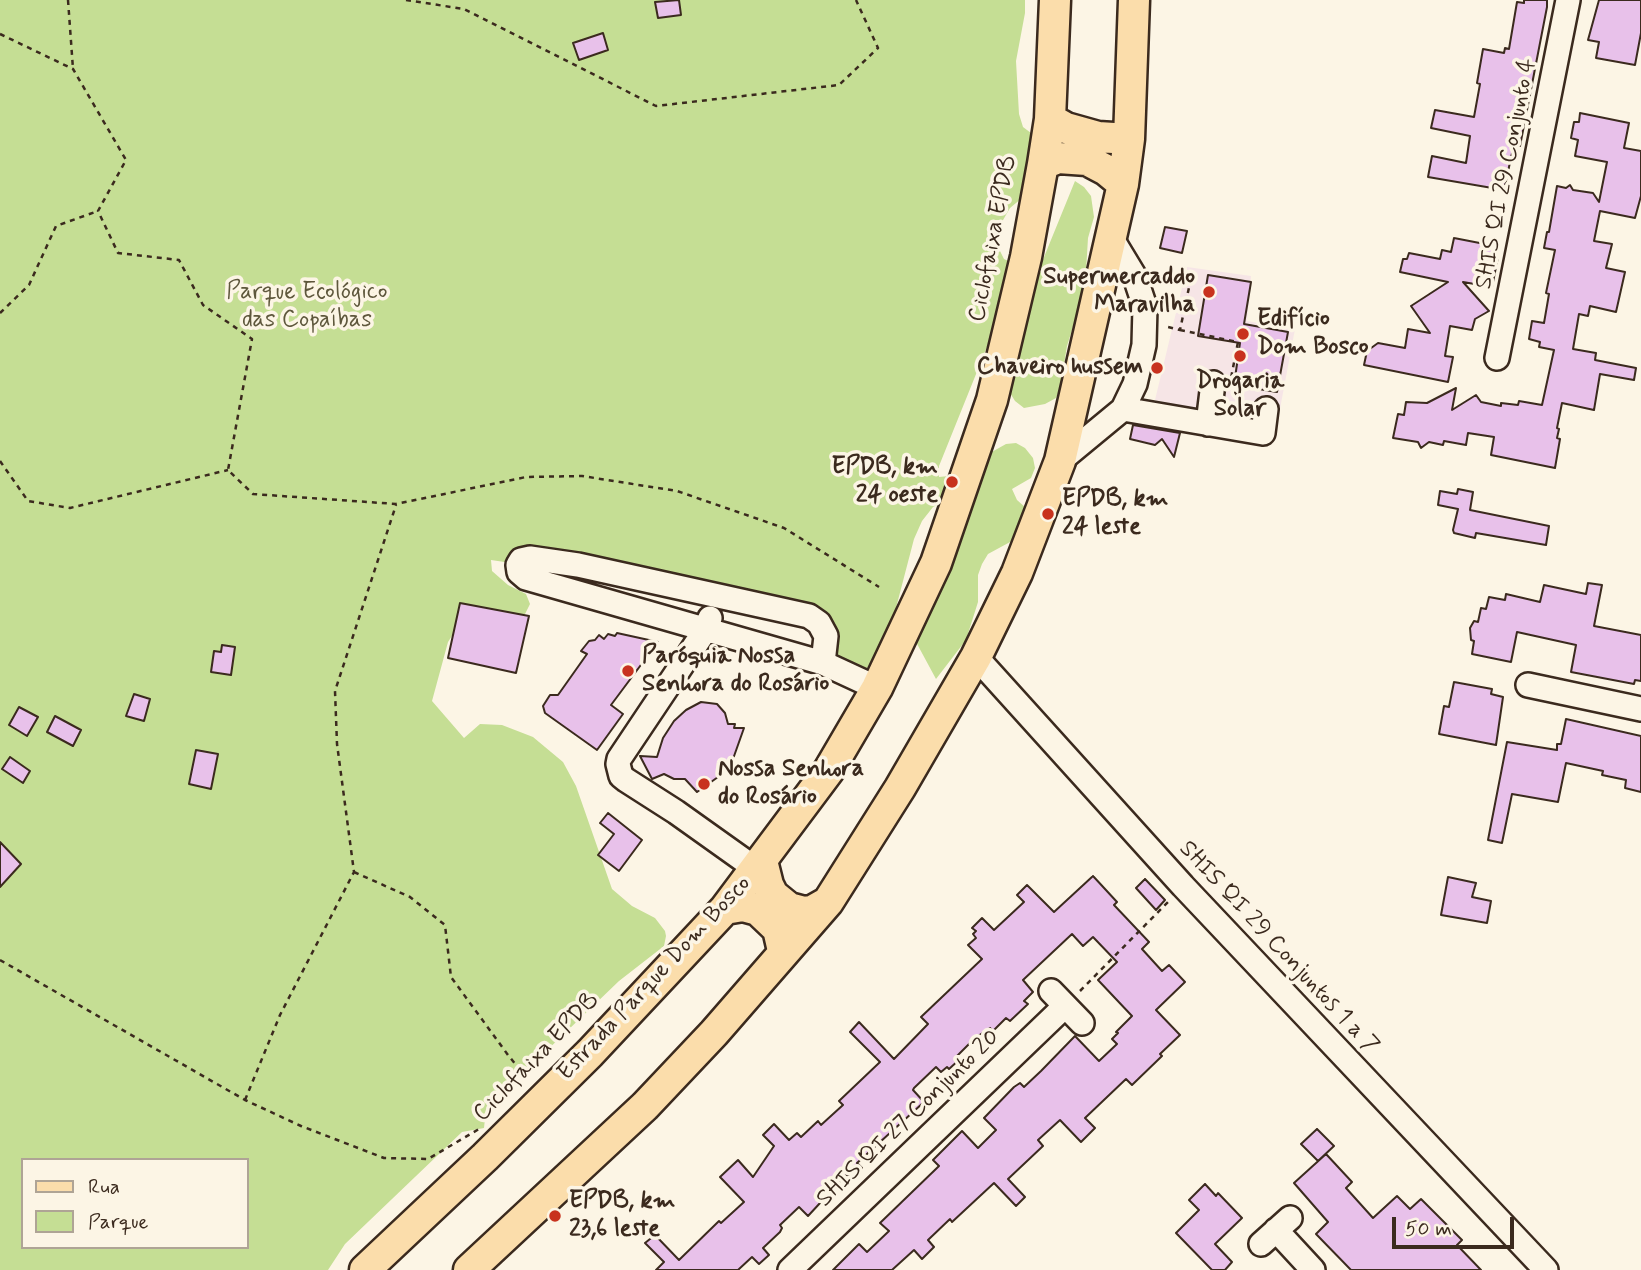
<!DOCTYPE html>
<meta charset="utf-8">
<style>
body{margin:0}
#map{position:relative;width:1641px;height:1270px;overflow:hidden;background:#fcf5e5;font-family:Mynerve,sans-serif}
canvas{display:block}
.legend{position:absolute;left:21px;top:1158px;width:228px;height:91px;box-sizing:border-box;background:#fcf5e5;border:2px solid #afa495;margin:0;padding:9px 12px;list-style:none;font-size:21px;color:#3b2a1e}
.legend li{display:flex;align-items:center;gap:14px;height:35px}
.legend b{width:35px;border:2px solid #afa495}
.scale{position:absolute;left:1392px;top:1217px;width:122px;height:32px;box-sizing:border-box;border:4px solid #3b2a1e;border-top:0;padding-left:9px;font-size:21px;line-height:24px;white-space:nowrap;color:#3b2a1e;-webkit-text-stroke:5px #fcf5e5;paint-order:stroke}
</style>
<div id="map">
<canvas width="1641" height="1270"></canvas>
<ul class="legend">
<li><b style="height:9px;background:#fbddab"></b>Rua</li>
<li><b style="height:19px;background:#c5de94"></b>Parque</li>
</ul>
<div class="scale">50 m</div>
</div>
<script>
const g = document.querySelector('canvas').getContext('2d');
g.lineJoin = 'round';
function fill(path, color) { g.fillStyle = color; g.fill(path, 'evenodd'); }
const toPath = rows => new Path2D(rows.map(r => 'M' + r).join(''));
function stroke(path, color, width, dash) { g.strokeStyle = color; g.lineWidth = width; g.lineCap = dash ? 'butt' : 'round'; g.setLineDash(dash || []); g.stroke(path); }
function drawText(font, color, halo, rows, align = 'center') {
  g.font = font + ' Mynerve,sans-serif'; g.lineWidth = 7; g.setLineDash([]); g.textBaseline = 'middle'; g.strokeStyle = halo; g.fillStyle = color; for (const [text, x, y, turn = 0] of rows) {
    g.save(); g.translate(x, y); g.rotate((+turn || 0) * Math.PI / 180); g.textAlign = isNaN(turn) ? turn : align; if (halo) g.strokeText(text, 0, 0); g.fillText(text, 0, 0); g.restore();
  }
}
const built = toPath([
 [1187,267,1251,276,1247,321,1295,329,1276,430,1155,400]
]);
const green = toPath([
 [0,0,1025,0,1025,13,1016,61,1019,114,1023,127,1031,133,1042,155,1028,193,1010,208,999,227,999,249,1004,259,1017,265,1034,267,1042,262,1075,181,1084,187,1091,196,1094,217,1088,238,1085,288,1067,346,1060,389,1056,398,1045,404,1024,408,1015,401,1004,383,997,322,939,466,939,477,949,476,1006,444,1016,443,1025,448,1033,458,1035,468,1031,478,1012,489,1017,500,1026,508,1023,535,988,554,982,564,978,575,978,602,966,640,936,679,909,629,943,502,933,507,922,521,914,539,891,627,883,637,882,648,864,672,836,673,829,621,814,605,800,606,491,560,492,571,508,585,526,594,530,604,525,614,486,615,459,625,448,642,432,701,464,738,480,724,502,725,533,737,563,762,576,786,612,889,632,906,655,918,665,931,666,936,664,946,619,981,486,1109,484,1128,462,1132,345,1244,328,1270,0,1270],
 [23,1160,247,1160,247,1247,23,1247]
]);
const building = toPath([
 [679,0,681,15,658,18,655,2,679,0],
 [1524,0,1547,0,1547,7,1520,146,1514,144,1504,190,1428,177,1432,156,1466,163,1470,136,1431,128,1435,110,1474,117,1480,84,1477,83,1483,49,1504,53,1505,48,1509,49,1517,2,1524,3,1524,0],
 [1599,0,1641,0,1641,33,1635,65,1596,58,1599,42,1588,40,1599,0],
 [603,33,608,50,579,60,573,43,603,33],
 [1580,113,1629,123,1624,148,1641,151,1641,196,1635,218,1600,211,1594,241,1612,244,1606,268,1625,272,1616,312,1590,306,1588,316,1579,314,1573,349,1596,353,1595,360,1636,368,1634,380,1600,374,1594,410,1562,403,1557,428,1559,429,1557,438,1560,439,1555,468,1491,455,1494,437,1468,433,1466,445,1444,441,1443,445,1429,442,1421,448,1418,442,1393,438,1398,414,1404,415,1406,402,1427,403,1456,388,1452,410,1476,395,1481,402,1501,406,1501,403,1518,405,1519,401,1542,405,1554,350,1539,347,1540,342,1529,339,1532,321,1544,323,1549,294,1546,293,1555,250,1544,248,1547,232,1549,232,1557,186,1566,188,1570,185,1573,190,1593,193,1599,202,1607,162,1575,156,1578,140,1571,138,1574,122,1579,122,1580,113],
 [1165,227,1187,231,1182,253,1160,248,1165,227],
 [1454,238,1495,246,1494,256,1498,257,1492,287,1463,282,1489,311,1475,319,1472,330,1450,326,1445,356,1453,357,1448,382,1364,365,1367,351,1378,343,1405,348,1408,329,1430,333,1411,306,1448,282,1400,272,1403,259,1407,259,1409,253,1440,259,1442,250,1451,252,1454,238],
 [1208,275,1251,282,1244,324,1288,332,1277,392,1234,385,1240,343,1198,336,1208,275],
 [1133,425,1180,433,1174,457,1162,439,1155,445,1130,439,1133,425],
 [1458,489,1473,492,1470,510,1549,526,1546,545,1476,533,1475,538,1454,533,1453,530,1458,509,1438,505,1440,491,1457,494,1458,489],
 [1588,583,1602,585,1594,626,1641,635,1641,681,1635,680,1634,684,1571,672,1576,645,1517,632,1511,662,1472,654,1474,641,1471,640,1470,628,1474,621,1478,622,1481,608,1486,609,1489,597,1505,600,1506,594,1540,602,1544,585,1586,594,1588,583],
 [460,603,529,616,516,673,448,658,460,603],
 [617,633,658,642,611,705,623,714,597,750,545,713,543,706,550,695,558,695,587,654,581,651,589,641,595,640,599,635,604,639,608,634,615,636,617,633],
 [222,645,235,647,231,675,211,672,214,651,221,652,222,645],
 [1454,682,1492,689,1491,694,1503,697,1496,745,1439,734,1444,706,1449,707,1454,682],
 [134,694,150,699,144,721,126,716,134,694],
 [701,702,717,704,725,713,728,724,735,724,734,728,744,728,733,759,718,777,697,792,685,779,674,779,664,774,652,779,640,756,657,757,663,738,674,721,686,710,701,702],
 [19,707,38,717,27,736,9,725,19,707],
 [55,716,81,730,73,746,47,732,55,716],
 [1566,719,1641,736,1641,792,1625,788,1626,780,1602,775,1603,771,1566,763,1558,802,1512,794,1502,843,1488,840,1507,742,1557,750,1557,744,1561,744,1566,719],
 [196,750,218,754,211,789,189,784,196,750],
 [10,757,30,771,23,783,2,769,10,757],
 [608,813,642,840,619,871,598,855,614,834,600,823,608,813],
 [0,842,21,864,0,887,0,842],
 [1093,876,1117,902,1114,905,1149,942,1142,949,1162,971,1169,965,1185,982,1156,1010,1180,1035,1160,1054,1162,1056,1132,1085,1126,1079,1085,1118,1095,1128,1081,1142,1060,1120,1038,1140,1043,1146,1008,1179,1025,1197,1016,1206,994,1183,952,1222,950,1219,928,1240,934,1247,922,1259,914,1250,892,1270,833,1270,859,1244,867,1252,889,1231,880,1223,939,1166,933,1160,962,1131,978,1148,996,1130,984,1118,1014,1087,1020,1083,1024,1087,1041,1071,1075,1036,1099,1061,1117,1044,1112,1039,1118,1033,1116,1032,1132,1016,1098,980,1117,962,1093,937,1083,946,1072,934,1023,980,1033,992,1024,1001,1028,1004,1010,1021,1006,1018,993,1031,990,1028,975,1038,957,1056,960,1059,949,1069,947,1067,941,1072,936,1067,914,1088,913,1090,924,1102,857,1163,862,1168,853,1176,846,1175,808,1216,799,1207,780,1225,782,1228,780,1232,763,1248,769,1255,759,1264,752,1257,738,1270,656,1270,664,1262,645,1243,655,1235,679,1260,719,1221,721,1223,744,1202,720,1177,738,1160,753,1177,774,1146,763,1135,774,1124,789,1140,797,1133,801,1137,818,1121,821,1125,843,1105,839,1101,880,1062,850,1032,859,1022,894,1059,928,1024,921,1017,982,959,968,945,976,938,973,934,976,931,972,928,982,918,994,930,1024,902,1017,895,1027,885,1054,912,1093,876],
 [1448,877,1476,883,1472,897,1491,901,1487,923,1441,915,1448,877],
 [1145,879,1165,900,1156,910,1136,888,1145,879],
 [1317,1129,1334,1146,1318,1161,1301,1144,1317,1129],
 [1326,1154,1352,1182,1346,1188,1373,1218,1397,1196,1410,1209,1421,1199,1462,1240,1457,1245,1481,1270,1351,1270,1316,1234,1328,1222,1294,1183,1326,1154],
 [1205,1184,1216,1196,1218,1193,1242,1218,1215,1244,1232,1262,1225,1270,1212,1270,1176,1233,1199,1210,1189,1200,1205,1184]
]);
const path = toPath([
 [68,0,73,69],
 [406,0,464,9,656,106,839,85,878,48,856,0],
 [0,34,73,69,126,160,98,211,118,253,179,260,203,305,252,339,228,470,253,494,396,504,526,477,582,476,677,491,784,528,879,587],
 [1152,271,1191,278,1180,330,1164,326],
 [0,313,29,285,56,226,98,211],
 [1180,330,1238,342,1231,378],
 [0,461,28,501,70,508,228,470],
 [354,872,410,897,445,925,451,977,508,1055,530,1082],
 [0,960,245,1100,301,1126,384,1158,428,1159,479,1129],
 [1080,991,1169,901],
 [245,1100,280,1015,354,872,337,744,335,691,396,505]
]);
const minor = toPath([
 [1497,358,1568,0],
 [1123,409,1263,433,1266,409],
 [1208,424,1213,383],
 [1060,461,1123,409,1135,384,1144,345,1145,307,1135,277,1112,239],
 [710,618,706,629,619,759,618,764,621,776,626,780,676,812,756,869],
 [976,657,1183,886,1546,1270],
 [823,663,826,636,819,623,809,616,578,565,530,558,521,560,518,565,519,572,526,578,823,663,877,688],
 [1528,685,1641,709],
 [1051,991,1082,1023],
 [1276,1230,1313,1270],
 [1261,1244,1290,1218],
 [790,1270,1065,1006]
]);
const major = toPath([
 [1050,119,1066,128,1098,137,1129,139],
 [1043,164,1058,158,1087,160,1106,170,1123,184],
 [762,861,768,885,773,895,789,908,804,912,812,911,828,902],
 [725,909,743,906,758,910,778,929,783,951],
 [365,1270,485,1157,590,1053,725,909,829,770,877,688,936,563,992,400,1026,257,1043,164,1050,119,1055,0],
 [469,1270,645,1106,714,1033,828,902,900,788,976,657,1017,573,1060,461,1123,184,1129,139,1134,0]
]);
const markers = [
 [1209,292,7,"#c8321e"],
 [1243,334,7,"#c8321e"],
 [1240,356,7,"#c8321e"],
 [1157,368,7,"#c8321e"],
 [952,482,7,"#c8321e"],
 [1048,514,7,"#c8321e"],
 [628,671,7,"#c8321e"],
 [704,784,7,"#c8321e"],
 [555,1216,7,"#c8321e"]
];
const streetNames = [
 ["SHIS QI 29 Conjunto 4",1507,174,-79],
 ["Ciclofaixa EPDB",994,239,-79],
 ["SHIS QI 29 Conjuntos 1 a 7",1278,948,47],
 ["Estrada Parque Dom Bosco",655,979,-47],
 ["Ciclofaixa EPDB",537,1058,-46],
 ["SHIS QI 27 Conjunto 20",909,1119,-44]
];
const poiNames = [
 ["Supermercaddo",1195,278,"right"],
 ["Maravilha",1195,306,"right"],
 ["Edifício",1257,320],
 ["Dom Bosco",1257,348],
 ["Chaveiro hussem",1143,368,"right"],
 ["Drogaria",1240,382,"center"],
 ["Solar",1240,410,"center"],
 ["EPDB, km",938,468,"right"],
 ["24 oeste",938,496,"right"],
 ["EPDB, km",1062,500],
 ["24 leste",1062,528],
 ["Paróquia Nossa",642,657],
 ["Senhora do Rosário",642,685],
 ["Nossa Senhora",718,770],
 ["do Rosário",718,798],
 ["EPDB, km",569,1202],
 ["23,6 leste",569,1230]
];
const parkNames = [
 ["Parque Ecológico",307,293],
 ["das Copaíbas",307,321]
];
fill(built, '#f6e5e6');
fill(green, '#c5de94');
fill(building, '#e8c1ea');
stroke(building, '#3b2a1e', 2);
stroke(minor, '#3b2a1e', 28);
stroke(major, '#3b2a1e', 35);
stroke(path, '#3b2a1e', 2.5, [5, 5]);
stroke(minor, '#fcf5e5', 23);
stroke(major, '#fbddab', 30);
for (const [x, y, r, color] of markers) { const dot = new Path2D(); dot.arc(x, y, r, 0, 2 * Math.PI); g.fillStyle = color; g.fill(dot); stroke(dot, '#fcf5e5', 2.5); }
drawText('24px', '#3b2a1e', '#fcf5e5', streetNames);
drawText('bold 24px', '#3b2a1e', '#fcf5e5', poiNames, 'left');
drawText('24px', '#5e573c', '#fcf5e5', parkNames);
</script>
